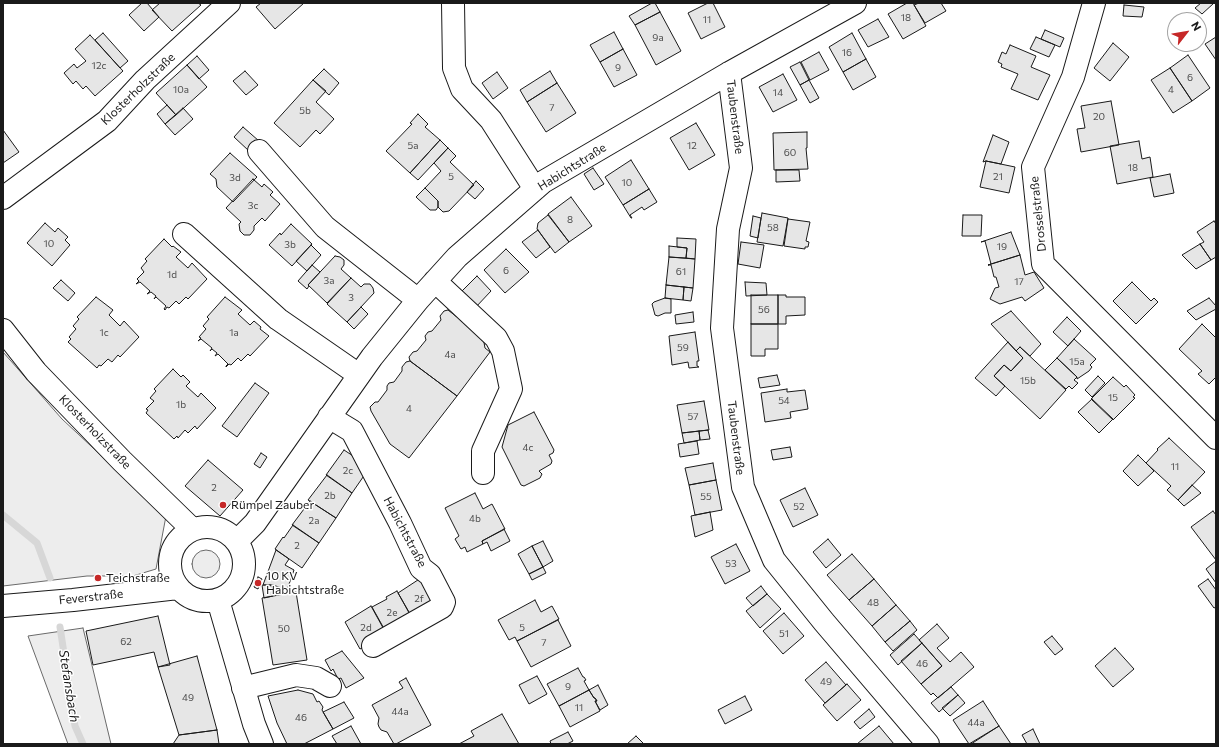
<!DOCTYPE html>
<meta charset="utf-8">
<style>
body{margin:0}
#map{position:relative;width:1219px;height:747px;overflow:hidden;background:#fff;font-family:Commissioner,sans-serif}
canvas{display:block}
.frame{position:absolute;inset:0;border:4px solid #1a1a1a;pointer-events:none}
.north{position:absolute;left:1167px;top:12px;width:40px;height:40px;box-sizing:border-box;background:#fff;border:1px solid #a3a3a3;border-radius:50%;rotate:59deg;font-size:11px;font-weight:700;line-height:16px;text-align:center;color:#1a1a1a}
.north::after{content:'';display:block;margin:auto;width:14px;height:18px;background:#c62828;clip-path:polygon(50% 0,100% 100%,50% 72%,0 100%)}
</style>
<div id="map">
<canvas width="1219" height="747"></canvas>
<div class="frame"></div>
<div class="north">N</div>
</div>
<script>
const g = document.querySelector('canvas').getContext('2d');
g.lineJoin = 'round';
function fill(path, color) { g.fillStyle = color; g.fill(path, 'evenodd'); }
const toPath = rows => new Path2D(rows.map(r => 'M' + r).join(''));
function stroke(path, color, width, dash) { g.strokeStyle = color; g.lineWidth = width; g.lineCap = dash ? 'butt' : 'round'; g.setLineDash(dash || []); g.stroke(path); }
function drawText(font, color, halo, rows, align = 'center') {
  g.font = font + ' Commissioner,sans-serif'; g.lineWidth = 3; g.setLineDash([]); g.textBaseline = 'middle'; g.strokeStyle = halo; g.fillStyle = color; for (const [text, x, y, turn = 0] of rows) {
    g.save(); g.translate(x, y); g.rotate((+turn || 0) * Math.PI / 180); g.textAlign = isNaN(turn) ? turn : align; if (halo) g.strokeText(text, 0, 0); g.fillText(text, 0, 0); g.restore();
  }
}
const built = toPath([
 [3,352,62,419,166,516,156,569,133,576,87,576,3,586,3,352],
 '192 564a14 14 0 1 1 28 0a14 14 0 1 1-28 0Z',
 [83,628,111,744,68,744,28,636,83,628]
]);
const stream = toPath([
 [3,515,37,543,50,578],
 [60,627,75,726,83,744]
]);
const building = toPath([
 [142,3,147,3,159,17,144,31,129,15,142,3],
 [160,3,198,3,201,5,172,31,152,10,160,3],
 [261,3,304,3,275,29,256,7,261,3],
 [652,3,655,3,660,12,635,25,629,16,652,3],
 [708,3,713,3,725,27,701,39,688,13,708,3],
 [907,3,913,3,926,26,903,39,888,14,907,3],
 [919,3,941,3,946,11,925,23,914,5,919,3],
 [1201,3,1214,3,1202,14,1195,8,1201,3],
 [1124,5,1144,7,1142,17,1123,16,1124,5],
 [660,12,681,51,656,65,635,25,660,12],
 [878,19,889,37,868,47,858,30,878,19],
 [1045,30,1064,38,1060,47,1041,39,1045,30],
 [614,32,623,49,600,62,590,45,614,32],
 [103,33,128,61,120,68,95,40,103,33],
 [852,33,866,59,843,72,829,47,852,33],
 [90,35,123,71,95,96,86,86,83,89,76,81,73,84,64,73,74,64,77,68,86,61,75,49,90,35],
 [1036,37,1055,45,1049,57,1030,49,1036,37],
 [1216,37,1216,60,1205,44,1216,37],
 [1113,43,1129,57,1110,81,1094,68,1113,43],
 [1010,45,1036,56,1031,67,1050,75,1038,100,1011,89,1018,74,1001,67,1002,64,998,62,1002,52,1006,54,1010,45],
 [623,49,637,75,614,87,600,62,623,49],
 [819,52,829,70,810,80,801,62,819,52],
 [1188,55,1210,88,1192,101,1170,68,1188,55],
 [197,56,209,70,199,79,187,65,197,56],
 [866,59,876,77,853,90,843,72,866,59],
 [800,62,809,80,800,85,790,67,800,62],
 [187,65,207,87,176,115,156,93,187,65],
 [1170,68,1192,101,1173,113,1151,80,1170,68],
 [324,69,339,83,329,95,313,80,324,69],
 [245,71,258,85,246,95,233,81,245,71],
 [550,71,557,83,527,102,520,90,550,71],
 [497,72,508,88,493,99,482,83,497,72],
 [783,74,797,100,773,112,759,87,783,74],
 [313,80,326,91,316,102,334,119,320,134,316,130,300,147,274,123,313,80],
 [809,80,819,98,810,103,800,85,809,80],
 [557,83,576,113,546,132,527,102,557,83],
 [1111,101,1119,145,1081,152,1077,129,1085,128,1081,106,1111,101],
 [167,105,176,115,165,124,157,114,167,105],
 [183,108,193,119,175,135,165,124,183,108],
 [418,114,428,124,425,127,440,140,410,173,386,151,412,124,410,123,418,114],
 [696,123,715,155,689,170,670,138,696,123],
 [243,127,259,141,249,151,234,137,243,127],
 [3,130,19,152,3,163,3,130],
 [807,132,807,148,806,148,808,169,774,170,773,133,807,132],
 [993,135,1009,142,1001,164,986,161,983,162,993,135],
 [440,140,448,148,418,180,410,173,440,140],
 [1139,141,1142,159,1150,157,1153,177,1117,184,1110,146,1139,141],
 [448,148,456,156,450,162,474,185,449,211,443,212,438,207,438,201,425,188,441,171,434,163,448,148],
 [230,153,257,177,233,202,217,187,216,179,210,174,230,153],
 [631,160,649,189,623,205,605,177,631,160],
 [986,161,1015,167,1009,193,980,187,986,161],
 [593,168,604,184,594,190,584,174,593,168],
 [776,170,799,170,800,181,776,182,776,170],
 [1170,174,1174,193,1154,197,1150,178,1170,174],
 [253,179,262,187,264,184,273,192,270,195,280,204,265,221,262,218,254,226,254,230,250,235,244,235,240,231,239,224,241,222,226,208,253,179],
 [476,181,484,189,475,199,467,192,476,181],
 [425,188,438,201,438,207,436,210,430,210,416,197,425,188],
 [649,189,657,202,644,210,642,207,630,215,632,218,631,218,623,205,649,189],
 [571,197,592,226,569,242,548,214,571,197],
 [762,213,788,218,783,246,757,242,762,213],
 [548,215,569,242,555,253,537,229,538,223,548,215],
 [963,215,982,215,981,236,962,236,963,215],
 [753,216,761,218,758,238,750,236,753,216],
 [788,219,810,222,806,241,809,242,808,247,805,247,805,249,784,246,788,219],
 [1214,221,1216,224,1216,257,1211,260,1200,244,1204,242,1197,232,1214,221],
 [45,223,55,232,58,228,68,237,65,240,70,245,52,266,27,243,45,223],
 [291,224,312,244,292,266,269,245,280,233,281,235,291,224],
 [538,230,550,247,536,258,522,242,538,230],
 [1011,232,1020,255,988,265,991,264,985,241,981,242,1011,232],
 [677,238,696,239,695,259,686,258,687,248,677,247,677,238],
 [164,239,172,247,173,246,181,252,176,257,188,268,192,263,207,279,188,299,186,297,179,304,176,301,169,308,167,307,165,310,164,309,166,306,156,297,154,299,156,296,151,292,147,294,150,291,140,282,136,284,139,281,137,279,144,272,141,268,147,261,145,259,164,239],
 [741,242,764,245,760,268,738,264,741,242],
 [1200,244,1211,260,1196,269,1182,255,1200,244],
 [311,245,321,255,307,271,296,261,311,245],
 [669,246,687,248,686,258,669,257,669,246],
 [506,249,529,272,505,293,484,270,506,249],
 [1020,255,1025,275,1034,272,1044,288,1025,301,1022,297,1000,304,990,299,995,288,999,287,996,277,994,277,991,265,988,265,1020,255],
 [335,256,340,257,344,260,344,265,341,269,351,278,327,303,308,285,335,256],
 [669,257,695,259,693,288,666,285,669,257],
 [312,265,320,272,308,285,309,286,307,289,298,281,312,265],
 [477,276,491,291,475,308,460,293,477,276],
 [351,278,361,287,364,284,370,284,373,288,374,293,347,322,327,304,351,278],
 [61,280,75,293,68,301,53,288,61,280],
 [745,282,766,283,767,295,746,296,745,282],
 [1132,282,1151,301,1154,298,1158,302,1136,324,1113,301,1132,282],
 [666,285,684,287,683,300,665,298,666,285],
 [684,287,693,288,691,301,683,300,684,287],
 [751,295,778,295,778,324,751,324,751,295],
 [778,295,786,295,786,297,805,297,805,315,786,316,786,324,778,324,778,295],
 [96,297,113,310,109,315,120,326,124,321,139,337,120,357,118,355,112,362,108,359,101,366,99,365,97,368,68,342,71,339,69,337,76,329,73,326,79,319,77,317,96,297],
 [225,297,242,310,238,314,250,325,254,321,261,327,260,329,269,336,250,356,248,354,241,361,238,358,231,365,229,364,226,367,226,366,228,364,218,354,215,356,217,353,212,349,210,351,212,348,201,339,198,341,201,338,199,337,206,329,203,326,209,319,207,317,225,297],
 [665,298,671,299,671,313,665,313,658,316,655,315,652,304,654,302,665,298],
 [1209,298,1216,306,1216,309,1196,320,1187,311,1209,298],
 [361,307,368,314,354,329,347,322,361,307],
 [448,310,483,337,485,348,490,352,457,396,410,361,409,357,413,352,417,351,426,340,425,336,428,332,432,331,441,320,440,316,444,311,448,310],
 [1011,311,1041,344,1030,356,1020,347,1016,351,991,324,1011,311],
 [693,312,694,322,676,324,675,315,693,312],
 [1067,317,1081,331,1068,346,1053,332,1067,317],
 [751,324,778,324,778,349,765,349,765,356,751,356,751,324],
 [1202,324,1216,338,1216,377,1209,384,1198,374,1202,371,1179,349,1202,324],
 [695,332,699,361,697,361,697,366,699,367,689,368,688,362,672,365,669,336,695,332],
 [1074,339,1096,359,1090,365,1092,367,1089,371,1077,379,1077,377,1057,358,1074,339],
 [1008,342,1023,358,1011,371,1004,365,994,376,1005,386,996,396,975,378,1008,342],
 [1020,347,1066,390,1040,419,994,376,1004,365,1011,371,1023,358,1016,351,1020,347],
 [1057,358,1077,377,1074,380,1078,383,1072,389,1069,386,1066,389,1045,370,1057,358],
 [410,361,457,396,409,458,390,444,371,411,370,407,375,402,378,402,387,390,387,386,389,383,394,382,402,371,402,367,406,362,410,361],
 [173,369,181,377,183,375,190,382,186,386,198,397,201,393,216,408,197,429,195,426,188,433,185,430,178,438,177,436,174,439,146,413,148,410,146,409,154,401,150,398,156,391,154,389,173,369],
 [777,375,780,385,760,388,758,378,777,375],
 [1098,376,1105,383,1092,397,1085,390,1098,376],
 [1113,377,1124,387,1126,385,1135,395,1133,397,1135,398,1113,420,1091,399,1113,377],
 [255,383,269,393,237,437,222,426,255,383],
 [787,389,787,392,805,390,808,409,790,412,791,418,765,422,761,393,787,389],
 [1092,399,1113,419,1099,433,1078,412,1092,399],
 [704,401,709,430,682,433,677,405,704,401],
 [534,412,554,450,553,453,549,455,552,461,551,464,539,471,542,474,540,478,524,486,521,485,502,447,508,425,534,412],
 [708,430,710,439,700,440,699,431,708,430],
 [699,431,700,440,684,443,682,433,699,431],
 [1169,438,1205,472,1178,500,1167,490,1171,486,1146,463,1158,450,1157,449,1169,438],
 [697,441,699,454,680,457,678,444,697,441],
 [790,447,792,457,773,460,771,450,790,447],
 [344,450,370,467,352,493,326,475,344,450],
 [261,453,267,457,260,468,254,464,261,453],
 [1138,455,1154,471,1138,486,1123,471,1138,455],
 [208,460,243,490,220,516,185,486,208,460],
 [713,463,716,480,689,485,685,468,713,463],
 [327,475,352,493,336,518,308,500,327,475],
 [716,480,722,510,695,515,689,485,716,480],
 [1192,485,1201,493,1184,506,1178,500,1192,485],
 [805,488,818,515,793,527,780,500,805,488],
 [475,493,483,509,492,504,505,529,482,541,483,544,467,552,465,547,461,549,455,539,459,536,445,508,475,493],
 [310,501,336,518,319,543,292,525,310,501],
 [1213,511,1216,515,1216,560,1191,527,1213,511],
 [710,512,713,530,695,537,691,516,710,512],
 [293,525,319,543,302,568,275,549,283,537,284,538,293,525],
 [504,529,510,541,491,551,487,542,483,544,482,541,504,529],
 [828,539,841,555,826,568,813,552,828,539],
 [543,541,553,561,543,567,532,546,543,541],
 [736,544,750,571,725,584,711,557,736,544],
 [532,546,543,567,529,574,518,554,532,546],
 [276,550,289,559,285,565,294,570,287,590,273,585,263,585,276,550],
 [852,554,874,579,849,600,827,575,852,554],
 [1216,561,1216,583,1206,569,1216,561],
 [543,567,546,573,532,580,529,574,543,567],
 [424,576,440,605,413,619,398,593,424,576],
 [258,577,262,579,258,589,254,587,258,577],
 [874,579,896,605,872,626,849,600,874,579],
 [1208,579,1216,590,1216,607,1214,608,1198,586,1208,579],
 [262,585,271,585,273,596,264,598,262,585],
 [761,586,767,594,753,606,746,598,761,586],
 [397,591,413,620,387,634,372,607,387,599,386,597,397,591],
 [296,592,307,660,273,665,262,598,296,592],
 [767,594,781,609,760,628,746,611,767,594],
 [535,600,541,612,552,606,559,619,517,641,515,637,509,640,498,620,535,600],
 [896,605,910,621,885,642,872,626,896,605],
 [371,606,387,635,360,649,345,622,371,606],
 [784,613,804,636,783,654,763,631,784,613],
 [158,616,170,665,158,667,154,652,93,665,86,631,158,616],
 [558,620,571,646,531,667,517,641,558,620],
 [910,621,917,630,893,651,885,642,910,621],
 [937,624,949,638,937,648,950,662,961,652,974,667,938,698,933,693,931,695,921,684,942,666,919,640,937,624],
 [914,634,922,643,898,665,890,655,914,634],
 [1052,636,1063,649,1055,655,1044,642,1052,636],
 [922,643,942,666,921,684,901,661,922,643],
 [1115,648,1134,669,1113,687,1095,666,1115,648],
 [342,651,364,678,346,688,341,678,338,679,333,669,331,671,325,660,342,651],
 [197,656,217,730,179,735,158,667,197,656],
 [826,662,846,685,825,703,805,680,826,662],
 [578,668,583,677,584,677,586,680,584,681,589,690,559,706,547,684,578,668],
 [537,676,547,694,529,704,519,685,537,676],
 [406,678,431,725,396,744,394,744,387,732,381,730,379,727,378,724,379,718,372,705,403,688,399,682,406,678],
 [847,684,861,700,837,721,823,705,847,684],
 [598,685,608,705,600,710,595,701,597,701,595,698,594,698,589,690,598,685],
 [951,687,958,695,939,712,931,703,951,687],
 [298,690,313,694,317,702,319,701,323,707,322,710,333,729,304,744,287,744,277,723,268,696,298,690],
 [589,690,594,698,595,698,597,701,595,701,600,711,570,727,559,706,589,690],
 [958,695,965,703,950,716,942,708,958,695],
 [745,696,752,710,725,724,718,710,745,696],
 [983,701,999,726,969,744,953,720,983,701],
 [344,702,354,718,333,729,323,712,344,702],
 [869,709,875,717,860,729,854,722,869,709],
 [502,714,519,744,459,744,474,736,471,731,502,714],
 [351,726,361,744,337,744,332,736,351,726],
 [879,726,894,744,857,744,879,726],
 [999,726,1011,744,971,744,999,726],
 [1033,729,1040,744,1027,744,1022,735,1033,729],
 [217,730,219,744,173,744,179,735,217,730],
 [568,732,573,741,567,744,551,744,550,741,568,732],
 [636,736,644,744,627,744,636,736]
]);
const minor = toPath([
 [453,3,454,68,462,89,491,120,535,189],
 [1094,3,1073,77,1033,167,1043,264,1216,438],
 [729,73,741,168,728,229,722,328,743,487,774,560,824,622,928,744],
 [259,151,325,227,418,300],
 [3,198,107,121,145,80,229,3],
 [184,234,278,319,359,375],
 [435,281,496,338,503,351,511,389,483,451,483,473],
 [3,330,36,372,122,461,192,529],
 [329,417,352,431,400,523,421,568,430,575,444,602,442,607,373,646],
 '170 564a37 37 0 1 1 74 0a37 37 0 1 1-74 0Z',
 [237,541,255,523,372,357,418,300,457,257,543,182,729,73,855,3],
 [218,600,254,724,262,744],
 [3,606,73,600,178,588],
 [243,688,296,675,316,678,330,686]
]);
const markers = [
 [223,505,4,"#c62828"],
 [98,578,4,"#c62828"],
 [258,583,4,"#c62828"]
];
const numberNames = [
 ["18",906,18],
 ["11",707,20],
 ["9a",658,38],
 ["16",847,53],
 ["12c",99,66],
 ["9",618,68],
 ["6",1190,78],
 ["10a",181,90],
 ["4",1171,90],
 ["14",778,93],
 ["7",552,108],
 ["5b",305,111],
 ["20",1099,117],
 ["5a",413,146],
 ["12",692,146],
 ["60",790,153],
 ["18",1133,168],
 ["5",451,177],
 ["21",998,177],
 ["3d",235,178],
 ["10",627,183],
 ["3c",253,206],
 ["8",570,220],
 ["58",773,228],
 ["10",49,244],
 ["3b",290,245],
 ["19",1002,247],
 ["6",506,271],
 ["61",681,272],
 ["1d",172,275],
 ["3a",329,281],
 ["17",1019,282],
 ["3",351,298],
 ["56",764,310],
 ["1c",104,333],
 ["1a",234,333],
 ["59",683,348],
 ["4a",450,355],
 ["15a",1077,362],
 ["15b",1028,381],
 ["15",1113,398],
 ["54",784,401],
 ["1b",181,405],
 ["4",409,409],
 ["57",693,417],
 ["4c",528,448],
 ["11",1175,467],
 ["2c",348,471],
 ["2",214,488],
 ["2b",330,496],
 ["55",706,497],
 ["52",799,507],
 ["4b",475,519],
 ["2a",314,521],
 ["2",297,546],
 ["53",731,564],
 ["2f",419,599],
 ["48",873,603],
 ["2e",392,613],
 ["2d",366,628],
 ["5",522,628],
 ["50",284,629],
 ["51",784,634],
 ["62",126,642],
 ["7",544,643],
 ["46",922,664],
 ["49",826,682],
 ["9",568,687],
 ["49",188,698],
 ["11",579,708],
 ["44a",400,712],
 ["46",301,718],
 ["44a",976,723]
];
const streetNames = [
 ["Klosterholzstraße",138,89,-44],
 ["Taubenstraße",735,117,83],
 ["Habichtstraße",572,167,-32],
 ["Drosselstraße",1038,214,-96],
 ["Klosterholzstraße",95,432,46],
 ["Taubenstraße",736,438,83],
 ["Habichtstraße",405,532,62],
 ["Feverstraße",91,597,-6]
];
const poiNames = [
 ["Rümpel Zauber",231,505],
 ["10 KV",266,576],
 ["Habichtstraße",266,590],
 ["Teichstraße",106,578]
];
const waterNames = [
 ["Stefansbach",69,686,81]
];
fill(built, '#ededed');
stroke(built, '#6a6a6a', 1);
stroke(stream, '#d7d7d7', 7);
fill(building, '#e6e6e6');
stroke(building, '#1a1a1a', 1);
stroke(minor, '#1a1a1a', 24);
stroke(minor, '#fff', 22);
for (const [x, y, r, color] of markers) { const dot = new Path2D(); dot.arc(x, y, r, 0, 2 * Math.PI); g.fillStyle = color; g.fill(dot); stroke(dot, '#fff', 1.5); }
drawText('10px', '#4d4d4d', null, numberNames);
drawText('12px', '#1a1a1a', '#fff', streetNames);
drawText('12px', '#1a1a1a', '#fff', poiNames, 'left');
drawText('italic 13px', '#1a1a1a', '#fff', waterNames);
</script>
